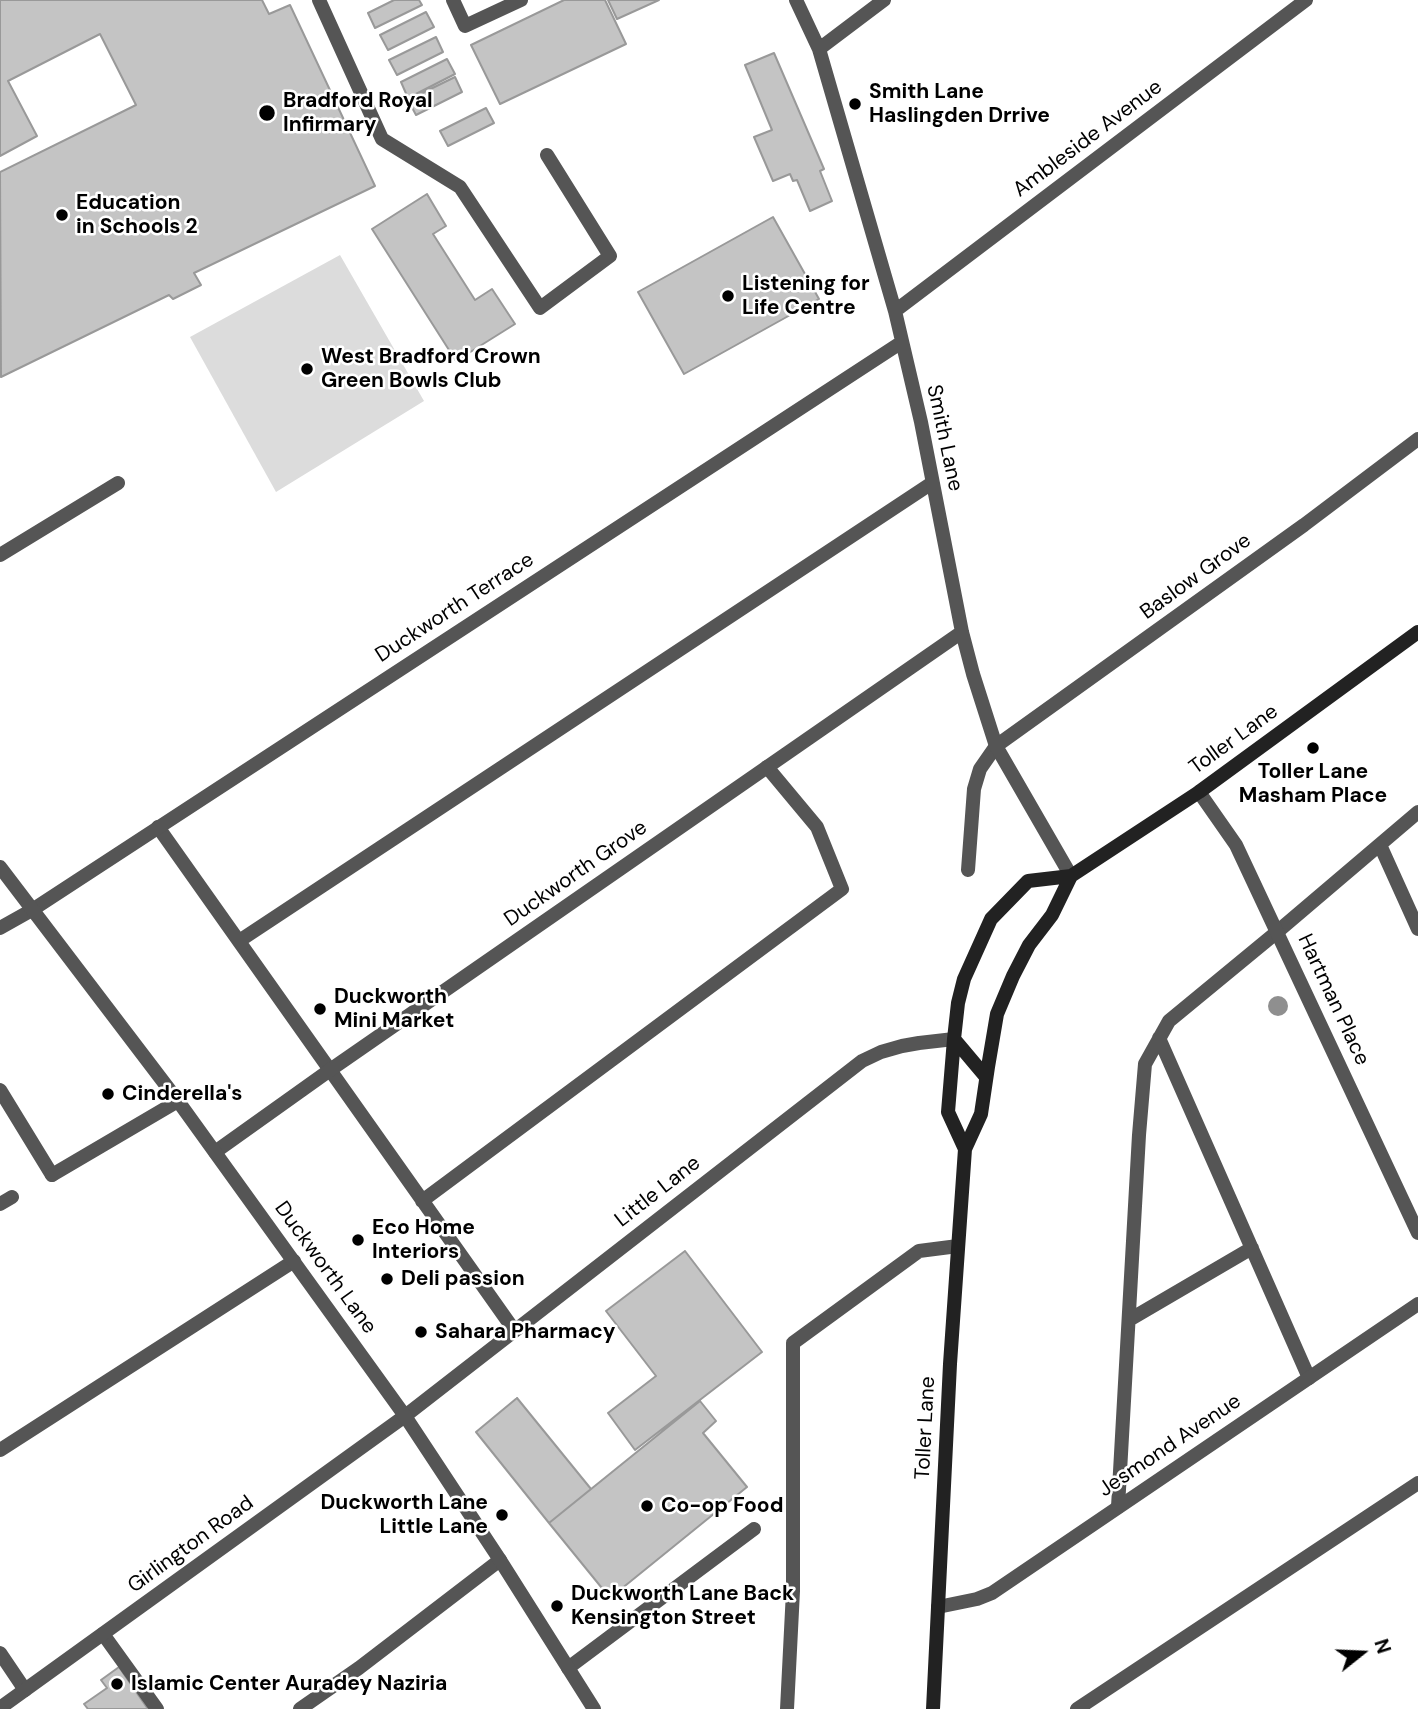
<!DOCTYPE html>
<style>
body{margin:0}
#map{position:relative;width:1418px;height:1709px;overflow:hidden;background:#fff;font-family:"DM Sans",sans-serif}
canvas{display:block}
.north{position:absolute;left:1327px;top:1618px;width:70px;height:70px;-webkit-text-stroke:5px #fff;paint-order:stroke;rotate:72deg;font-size:19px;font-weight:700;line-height:28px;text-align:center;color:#000}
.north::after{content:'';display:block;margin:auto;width:24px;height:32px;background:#000;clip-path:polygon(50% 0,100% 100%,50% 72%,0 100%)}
</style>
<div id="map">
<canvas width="1418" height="1709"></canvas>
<div class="north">N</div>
</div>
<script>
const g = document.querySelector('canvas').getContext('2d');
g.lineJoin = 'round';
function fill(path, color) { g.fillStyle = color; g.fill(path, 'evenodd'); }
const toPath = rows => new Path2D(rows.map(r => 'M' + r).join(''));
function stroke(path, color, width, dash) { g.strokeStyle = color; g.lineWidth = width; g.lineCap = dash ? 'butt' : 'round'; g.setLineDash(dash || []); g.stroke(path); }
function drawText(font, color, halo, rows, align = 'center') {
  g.font = font + ' "DM Sans",sans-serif'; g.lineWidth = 5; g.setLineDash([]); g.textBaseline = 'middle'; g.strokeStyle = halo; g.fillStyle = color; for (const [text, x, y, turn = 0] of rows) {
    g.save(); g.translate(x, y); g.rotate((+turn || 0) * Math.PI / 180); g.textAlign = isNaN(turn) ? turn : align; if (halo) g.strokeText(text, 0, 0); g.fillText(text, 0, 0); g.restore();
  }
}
const green = toPath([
 [340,255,424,401,276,492,190,337]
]);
const building = toPath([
 [0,0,262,0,269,14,290,5,375,186,194,273,201,285,173,299,169,295,1,377,0,172,136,105,100,34,8,81,37,136,0,156,0,0],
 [394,0,419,0,422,5,375,28,368,13,394,0],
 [564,0,605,0,626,44,500,104,471,45,564,0],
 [608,0,659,0,617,19,608,0],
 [426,12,434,27,388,50,380,35,426,12],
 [436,37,443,52,397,75,389,60,436,37],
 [774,53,824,169,820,171,832,201,810,211,797,180,793,181,790,174,773,181,754,137,772,130,745,65,774,53],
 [447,59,455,74,408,98,401,82,447,59],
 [455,77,462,92,416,115,408,100,455,77],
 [486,108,494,123,448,146,440,131,486,108],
 [427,194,446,226,433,234,475,300,492,289,515,324,456,361,372,229,427,194],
 [773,217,819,299,684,374,638,292,773,217],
 [685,1251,762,1352,635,1450,608,1413,656,1376,606,1311,685,1251],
 [517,1398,591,1489,549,1523,476,1432,517,1398],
 [700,1401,716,1421,703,1433,747,1487,610,1598,549,1523,700,1401],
 [119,1667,148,1709,88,1709,84,1704,107,1688,101,1680,119,1667]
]);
const service = toPath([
 [319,0,382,139,460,187,540,308,610,256,547,155],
 [453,0,465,26,521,0],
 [158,827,514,1330],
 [1380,845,1418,929],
 [968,870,974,789,980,769,996,746],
 [239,941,932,483],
 [1159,1038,1309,1378],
 [0,1090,52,1175],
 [422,1201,842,889,817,827,767,767],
 [1129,1320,1252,1248],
 [0,1450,294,1261],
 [1118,1507,1139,1135,1145,1064,1169,1021,1277,932,1418,812],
 [103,1634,157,1709],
 [0,1653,25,1690],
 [568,1668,754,1529],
 [300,1709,359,1668,500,1560],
 [787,1709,793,1591,793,1343,919,1251,958,1246],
 [1077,1709,1418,1483]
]);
const minor = toPath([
 [796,0,819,49,895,311,921,422,962,632,973,674,996,746,1071,876],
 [819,49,884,0],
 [895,311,1306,0],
 [0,555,118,483],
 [996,746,1304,525,1418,439],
 [1199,792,1236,845,1418,1233],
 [0,928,32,910,902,342],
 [215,1152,330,1070,962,632],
 [52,1175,178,1101],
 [0,1204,12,1197],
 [938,1607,977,1599,992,1593,1418,1304],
 [0,1708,405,1416,862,1061,881,1052,902,1046,919,1043,954,1039]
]);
const tertiary = toPath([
 [0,867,178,1101,405,1416,500,1560,594,1709]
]);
const secondary = toPath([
 [954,1039,986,1077],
 [965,1149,948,1112,954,1039,958,1003,964,979,991,919,1028,881,1071,876,1199,792,1418,632],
 [933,1709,950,1364,965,1149,981,1114,988,1067,997,1014,1013,976,1029,945,1052,915,1071,876]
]);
const trees = [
 [1278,1006]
];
const markers = [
 [855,104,7,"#000"],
 [267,113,9,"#000"],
 [62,215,7,"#000"],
 [728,296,7,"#000"],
 [307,369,7,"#000"],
 [1313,748,7,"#000"],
 [320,1009,7,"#000"],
 [108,1094,7,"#000"],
 [358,1240,7,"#000"],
 [387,1279,7,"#000"],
 [421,1332,7,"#000"],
 [647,1506,7,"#000"],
 [502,1515,7,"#000"],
 [557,1606,7,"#000"],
 [117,1684,7,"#000"]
];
const poiNames = [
 ["Smith Lane",869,92],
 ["Haslingden Drrive",869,116],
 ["Bradford Royal",283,101],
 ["Infirmary",283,125],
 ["Education",76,203],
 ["in Schools 2",76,227],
 ["Listening for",742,284],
 ["Life Centre",742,308],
 ["West Bradford Crown",321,357],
 ["Green Bowls Club",321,381],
 ["Toller Lane",1313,772,"center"],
 ["Masham Place",1313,796,"center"],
 ["Duckworth",334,997],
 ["Mini Market",334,1021],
 ["Cinderella's",122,1094],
 ["Eco Home",372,1228],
 ["Interiors",372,1252],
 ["Deli passion",401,1279],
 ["Sahara Pharmacy",435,1332],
 ["Duckworth Lane",488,1503,"right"],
 ["Little Lane",488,1527,"right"],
 ["Co-op Food",661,1506],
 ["Duckworth Lane Back",571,1594],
 ["Kensington Street",571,1618],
 ["Islamic Center Auradey Naziria",131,1684]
];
const streetNames = [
 ["Ambleside Avenue",1088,139,-37],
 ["Smith Lane",944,438,78],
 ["Baslow Grove",1196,577,-36],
 ["Duckworth Terrace",455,608,-33],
 ["Toller Lane",1234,740,-36],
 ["Duckworth Grove",576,874,-35],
 ["Hartman Place",1333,1000,65],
 ["Little Lane",658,1192,-38],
 ["Duckworth Lane",325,1268,54],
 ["Toller Lane",926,1428,-87],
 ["Jesmond Avenue",1170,1446,-34],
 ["Girlington Road",191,1545,-36]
];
fill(green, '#dcdcdc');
fill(building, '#c4c4c4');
stroke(building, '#999', 2);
stroke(service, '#555', 14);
stroke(minor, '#555', 14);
stroke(tertiary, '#555', 14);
stroke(secondary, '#222', 14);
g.fillStyle = '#8f8f8f';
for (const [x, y] of trees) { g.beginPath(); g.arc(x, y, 10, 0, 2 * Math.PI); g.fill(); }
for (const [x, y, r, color] of markers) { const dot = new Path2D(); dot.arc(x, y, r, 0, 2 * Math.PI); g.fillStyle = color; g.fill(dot); stroke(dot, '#fff', 2.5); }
drawText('bold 21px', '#000', '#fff', poiNames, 'left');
drawText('21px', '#000', '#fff', streetNames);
</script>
